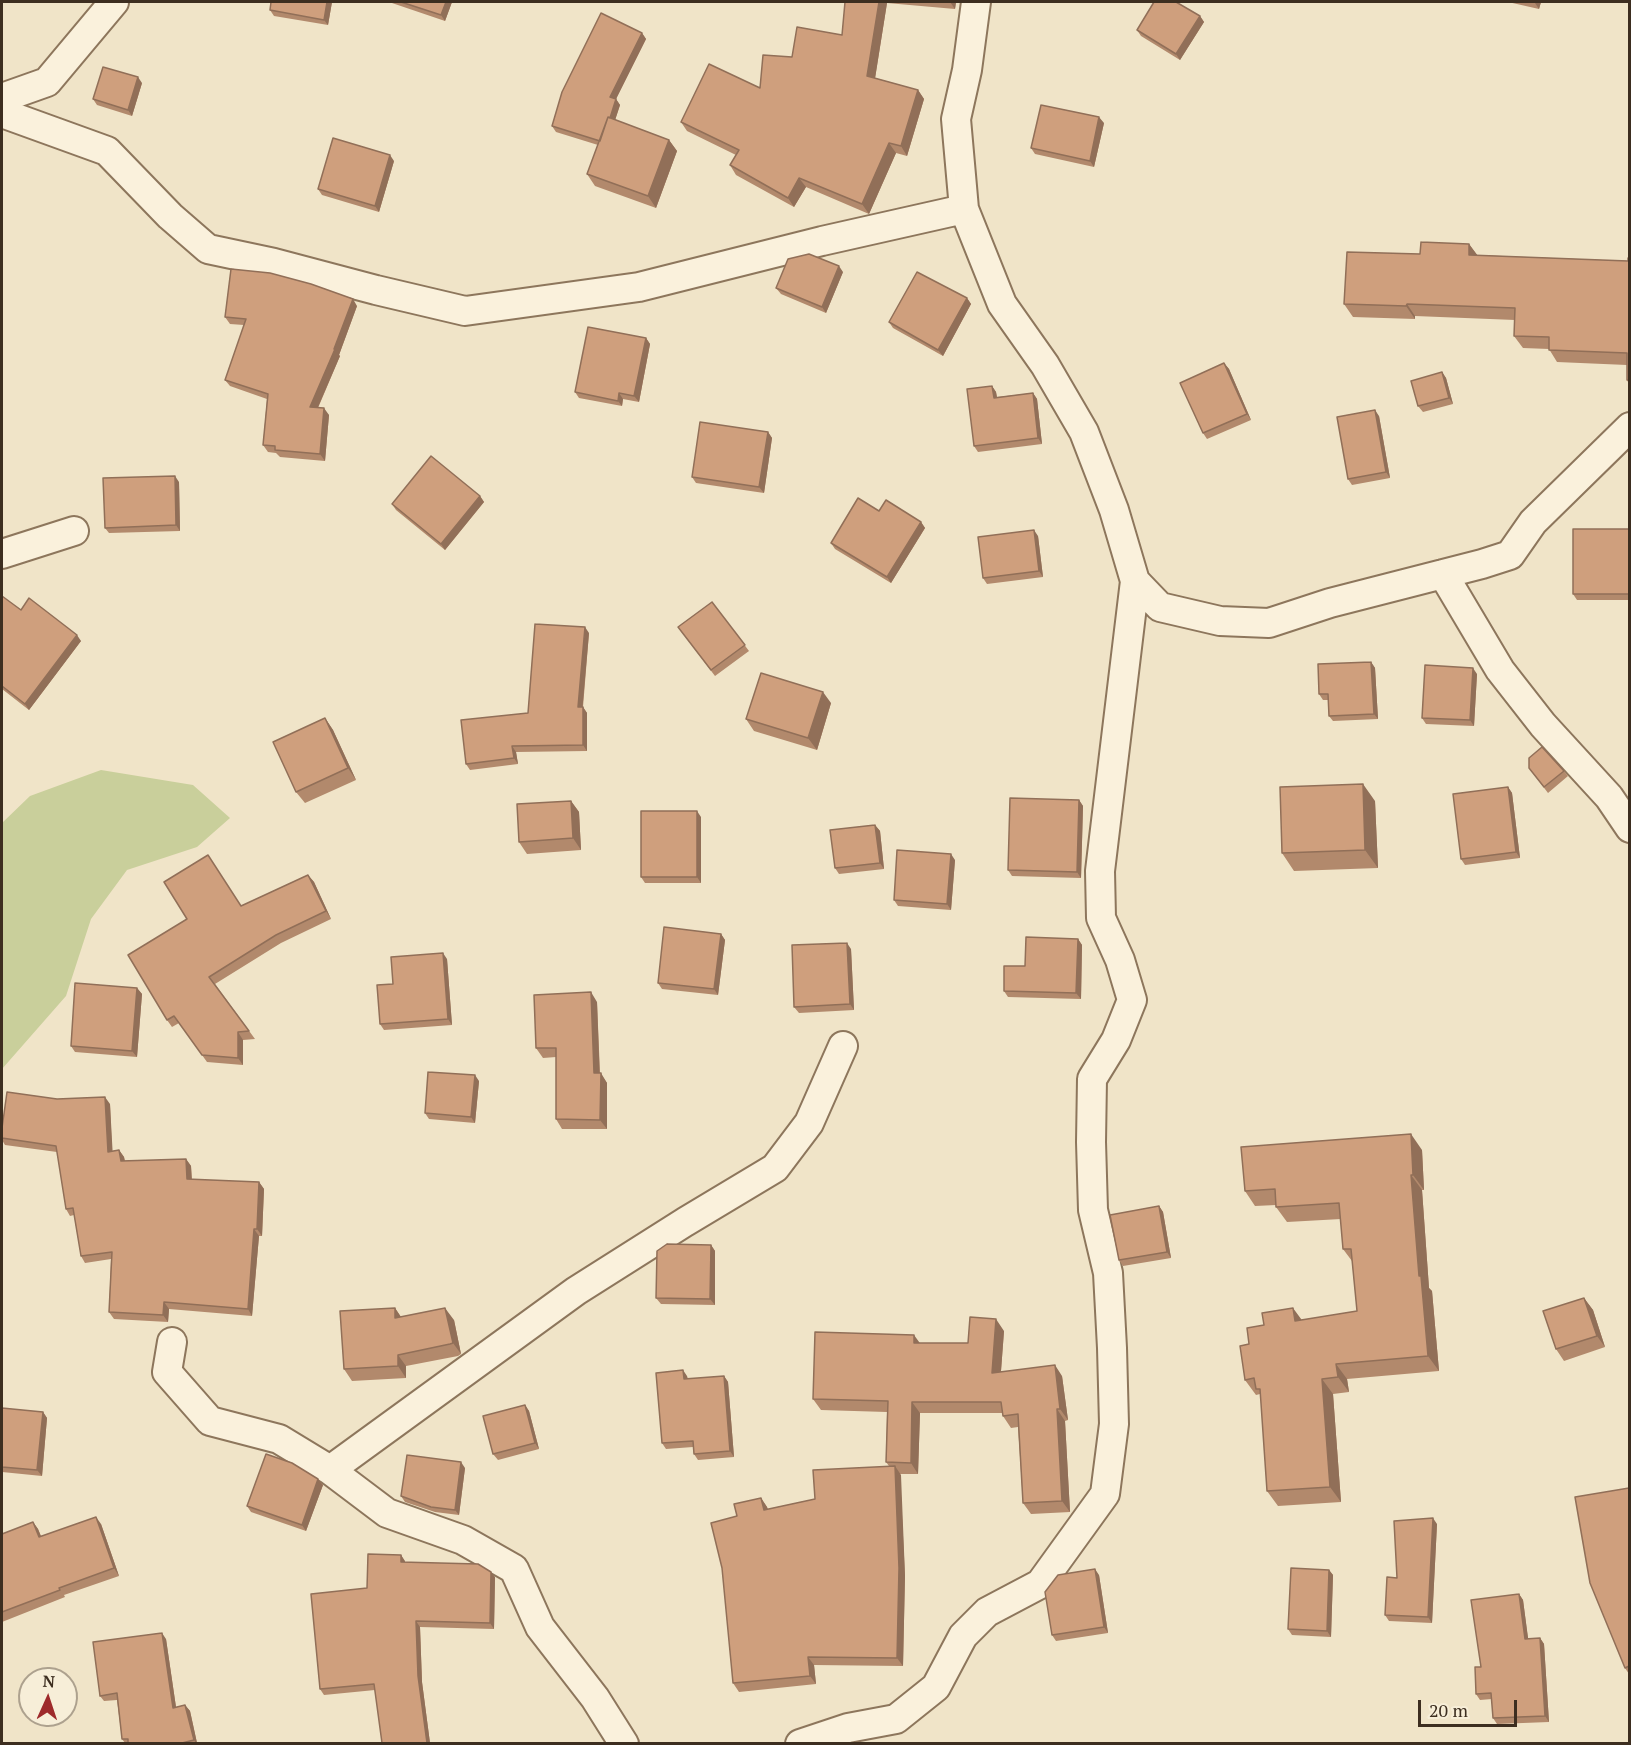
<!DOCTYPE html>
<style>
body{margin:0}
#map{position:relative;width:1631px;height:1745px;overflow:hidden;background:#f0e4c8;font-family:"PT Serif",serif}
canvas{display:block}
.frame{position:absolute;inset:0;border:3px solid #3d2e20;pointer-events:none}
.north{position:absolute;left:18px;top:1667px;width:60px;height:60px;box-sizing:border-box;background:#f7eed8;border:2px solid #ada18e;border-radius:50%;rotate:3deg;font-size:16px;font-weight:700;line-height:24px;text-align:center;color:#3d2e20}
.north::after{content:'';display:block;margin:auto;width:21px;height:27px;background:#9e2a2b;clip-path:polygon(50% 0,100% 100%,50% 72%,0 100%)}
.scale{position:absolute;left:1418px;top:1700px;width:99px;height:27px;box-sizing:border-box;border:3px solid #3d2e20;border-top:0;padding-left:8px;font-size:18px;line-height:21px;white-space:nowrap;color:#3d2e20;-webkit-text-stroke:4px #f7eed8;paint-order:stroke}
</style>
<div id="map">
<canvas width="1631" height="1745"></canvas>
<div class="frame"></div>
<div class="north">N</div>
<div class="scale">20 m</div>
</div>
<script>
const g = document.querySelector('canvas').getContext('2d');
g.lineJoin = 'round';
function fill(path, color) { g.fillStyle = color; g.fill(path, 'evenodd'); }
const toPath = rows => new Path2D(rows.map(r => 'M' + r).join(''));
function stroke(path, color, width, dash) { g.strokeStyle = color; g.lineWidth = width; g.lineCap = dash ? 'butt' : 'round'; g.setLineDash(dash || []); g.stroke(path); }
const green = toPath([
 [101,770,193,785,230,818,197,847,127,870,91,919,66,996,2,1069,2,823,30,796]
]);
const street = toPath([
 [976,2,967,70,956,119,964,209,1002,304,1045,365,1084,432,1114,510,1135,581,1160,607,1220,621,1269,623,1330,603,1482,564,1510,555,1533,522,1630,427],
 [2,98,47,82,114,2],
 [2,113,107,151,170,216,208,249,274,263,376,290,465,311,639,287,822,241,964,209],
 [2,554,74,531],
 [1443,574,1500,670,1543,725,1609,797,1630,828],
 [172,1342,167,1372,210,1421,279,1439,330,1470,387,1513,463,1540,514,1569,540,1627,595,1698,624,1744],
 [330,1470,576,1291,685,1222,775,1168,809,1123,843,1046],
 [800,1744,848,1728,896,1719,936,1687,963,1636,987,1612,1040,1584,1105,1494,1114,1424,1112,1348,1108,1273,1093,1210,1091,1142,1092,1079,1116,1040,1132,1000,1120,960,1101,918,1100,871,1135,581]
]);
const wall = toPath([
 [332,2,328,25,274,16,270,10],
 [389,2,452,2,445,21],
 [845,2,956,2,955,9,887,3,875,78,918,90,924,99,907,156,896,153,869,214,806,187,794,207,736,175,730,165,736,155,687,131,681,122,760,88,792,57,842,35],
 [1508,2,1541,2,1539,9],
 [1200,16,1204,22,1180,60,1141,36,1137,30],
 [642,33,646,39,616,99,620,105,615,120,669,140,677,151,656,208,595,186,587,174,598,145,556,132,552,126],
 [142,83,132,116,97,105,93,99],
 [1104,123,1094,167,1035,154,1031,148],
 [394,161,379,212,322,195,318,189],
 [1469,244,1477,255,1628,261,1629,258,1629,384,1627,380,1627,365,1557,362,1549,349,1523,348,1514,336,1515,320,1415,316,1415,319,1353,317,1344,304,1420,254],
 [843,272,826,313,781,294,776,288],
 [967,298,971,304,943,356,893,328,889,322],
 [357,306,339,355,340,356,318,408,329,415,325,461,280,457,276,453,268,452,263,445,267,399,230,386,225,380,244,325,230,324,225,317],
 [646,338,650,344,639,402,623,399,622,406,579,398,575,392],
 [1224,363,1229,369,1251,420,1207,439,1203,433],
 [1442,372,1446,378,1453,404,1423,412,1418,406],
 [992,386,996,392,997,397,1033,393,1037,399,1042,444,978,452,974,446],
 [1379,416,1390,478,1352,485,1348,479],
 [768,432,772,438,764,493,696,483,692,477],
 [179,482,180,531,109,533,105,528],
 [480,496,484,502,445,550,396,510,392,504],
 [879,511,921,522,925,528,891,583,835,549,831,543],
 [1629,529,1629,600,1577,600,1573,594],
 [1038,536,1043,577,987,584,983,578],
 [2,596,21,610,81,641,29,710,2,689],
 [712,602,749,651,715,676,678,627],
 [589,633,583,707,587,713,587,751,516,752,518,764,470,770,466,764,528,713],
 [1371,662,1375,668,1378,719,1333,721,1329,716,1328,700,1323,700,1319,694],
 [1477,674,1474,726,1426,724,1422,718],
 [831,703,817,750,754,731,746,719],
 [325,718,333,730,356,780,305,803,296,792],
 [1529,768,1564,771,1568,776,1548,793],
 [1508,787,1512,793,1520,858,1465,865,1461,859],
 [1079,800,1083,806,1081,878,1012,876,1008,870],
 [571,801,579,812,581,850,527,854,519,842],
 [1375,801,1378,868,1294,871,1282,853],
 [701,817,701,883,645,883,641,877],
 [875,825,880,831,884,869,839,874,835,868],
 [955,860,951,910,898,906,894,900],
 [308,875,314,882,331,919,281,943,215,984,255,1039,243,1040,243,1065,207,1062,179,1023,172,1027,167,1020,241,906],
 [721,934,725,940,718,995,662,989,658,983],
 [1078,939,1082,945,1081,999,1008,997,1004,991,1025,966],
 [851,949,854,1010,799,1013,794,1007],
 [447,959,452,1025,384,1030,380,1024],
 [137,988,142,994,137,1057,75,1052,71,1046],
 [597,1002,600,1073,607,1083,607,1129,562,1129,556,1119,556,1057,543,1058,536,1048],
 [479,1081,475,1123,429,1119,425,1113],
 [57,1099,110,1104,112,1151,119,1150,124,1157,125,1161,186,1159,191,1166,192,1180,259,1182,264,1189,262,1236,259,1236,252,1316,169,1309,168,1322,114,1319,109,1312,111,1259,85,1263,81,1256,74,1215,70,1216,66,1209,57,1152,5,1145,2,1140,2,1128],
 [1422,1150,1424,1190,1422,1190,1429,1288,1432,1291,1439,1371,1347,1379,1349,1392,1333,1394,1341,1502,1278,1506,1267,1491,1261,1396,1260,1394,1256,1395,1245,1380,1249,1344,1302,1320,1357,1311,1352,1261,1343,1249,1341,1219,1287,1222,1276,1207,1276,1205,1255,1206,1245,1191],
 [1159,1206,1163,1212,1171,1258,1123,1266,1119,1260],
 [711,1245,715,1251,715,1305,661,1304,656,1298],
 [1584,1298,1593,1310,1605,1347,1564,1361,1556,1349],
 [395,1308,401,1317,454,1320,461,1354,458,1356,406,1366,406,1378,352,1381,344,1369],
 [1004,1331,1001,1371,1062,1376,1068,1420,1065,1421,1070,1512,1031,1514,1023,1503,1018,1427,1011,1428,1003,1416,1002,1413,920,1413,918,1474,900,1474,905,1576,903,1666,814,1665,816,1684,739,1692,733,1683,737,1516,761,1498,767,1507,768,1509,815,1499,889,1466,886,1462,887,1412,821,1410,813,1399,919,1343,968,1343],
 [687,1376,688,1379,724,1376,728,1382,734,1457,698,1460,694,1454,693,1447,666,1449,662,1443],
 [525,1405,529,1411,539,1449,498,1460,493,1454],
 [2,1408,43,1412,47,1418,42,1476,2,1472],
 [465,1468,459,1515,435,1512,405,1502,401,1496],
 [318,1479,323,1485,306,1531,251,1512,247,1506],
 [1629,1488,1629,1674,1625,1668],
 [33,1522,38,1529,41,1536,101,1524,119,1576,64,1595,65,1597,2,1622,2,1534],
 [1437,1524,1432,1623,1389,1621,1385,1615,1397,1578],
 [401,1555,405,1562,495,1577,494,1629,420,1627,422,1682,430,1743,382,1743,375,1690,324,1695,320,1689,367,1588],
 [1329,1570,1333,1575,1331,1637,1292,1635,1288,1629],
 [1099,1575,1108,1633,1056,1641,1052,1635],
 [1519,1594,1523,1600,1528,1639,1540,1638,1544,1644,1549,1722,1497,1724,1493,1718,1492,1699,1480,1700,1476,1694,1481,1667],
 [166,1639,176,1707,185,1705,190,1711,197,1743,125,1743,122,1739,117,1700,104,1701,100,1696]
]);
const shadedWall = toPath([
 [327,2,332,2,328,25,324,20],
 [446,2,452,2,445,21,441,15],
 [879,2,885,2,887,3,874,85,867,76],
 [950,2,956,2,955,9],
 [1535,2,1541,2,1539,9,1535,3],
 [1200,16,1204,22,1180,60,1176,54],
 [642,33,646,39,616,99,620,105,606,148,610,97],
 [138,77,142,83,132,116,128,110],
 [918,90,924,99,907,156,901,146],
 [1099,117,1104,123,1094,167,1090,161],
 [669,140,677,151,656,208,648,196],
 [889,143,896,153,869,214,862,204],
 [390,155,394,161,379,212,375,206],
 [799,178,806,187,794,207,788,198],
 [1469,244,1478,256,1469,255],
 [839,266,843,272,826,313,822,307],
 [967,298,971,304,943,356,938,350],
 [353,299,357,306,339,355,340,356,315,414,310,407,334,349],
 [1407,304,1415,316,1415,319,1406,306],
 [646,338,650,344,639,402,634,396],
 [1224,363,1229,369,1251,420,1247,414],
 [1442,372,1446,378,1453,404,1449,398],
 [992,386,996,392,998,404,994,398],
 [619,393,623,399,622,406,618,401],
 [1033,393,1037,399,1042,444,1038,438],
 [324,408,329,415,325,461,320,454],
 [1375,410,1379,416,1390,478,1386,472],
 [768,432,772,438,764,493,759,487],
 [175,476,179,482,180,531,176,525],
 [480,496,484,502,445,550,441,544],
 [921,522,925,528,891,583,887,577],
 [1034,530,1038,536,1043,577,1039,571],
 [585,627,589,633,582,713,578,707],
 [77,635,81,641,29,710,25,704],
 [1371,662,1375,668,1378,719,1374,714],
 [1473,668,1477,674,1474,726,1470,720],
 [823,692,831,703,817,750,808,738],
 [583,707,587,713,587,751,583,745],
 [325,718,333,730,356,780,348,768],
 [512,746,516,752,518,764,514,758],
 [1363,784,1375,801,1378,868,1365,850],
 [1508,787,1512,793,1520,858,1516,852],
 [1079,800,1083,806,1081,878,1077,872],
 [571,801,579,812,581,850,573,838],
 [697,811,701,817,701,883,697,877],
 [875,825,880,831,884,869,880,863],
 [951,854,955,860,951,910,947,904],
 [308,875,314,882,331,919,326,911],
 [721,934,725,940,718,995,714,989],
 [1078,939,1082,945,1081,999,1076,993],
 [847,943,851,949,854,1010,850,1004],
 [443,953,447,959,452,1025,448,1019],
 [137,988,142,994,137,1057,132,1051],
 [591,992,597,1002,600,1083,594,1073],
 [238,1032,243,1040,243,1065,238,1058],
 [601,1073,607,1083,607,1129,600,1120],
 [475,1075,479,1081,475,1123,471,1117],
 [105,1097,110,1104,113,1159,108,1152],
 [1411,1134,1422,1150,1424,1190,1413,1175],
 [119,1150,124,1157,126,1168,121,1161],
 [186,1159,191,1166,192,1186,187,1179],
 [1411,1175,1422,1190,1429,1288,1432,1291,1439,1371,1428,1356,1419,1276],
 [259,1182,264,1189,262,1236,257,1229],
 [1159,1206,1163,1212,1171,1258,1167,1252],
 [254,1229,259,1236,252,1316,248,1309],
 [711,1245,715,1251,715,1305,710,1299],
 [1584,1298,1593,1310,1605,1347,1597,1336],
 [164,1302,169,1309,168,1322,163,1315],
 [395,1308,403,1320,395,1318],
 [445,1308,454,1320,461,1354,453,1343],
 [1293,1308,1304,1323,1295,1321],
 [996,1319,1004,1331,1000,1384,992,1373],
 [914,1335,922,1346,914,1343],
 [398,1355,406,1366,406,1378,398,1366],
 [1336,1364,1347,1379,1349,1392,1338,1377],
 [1055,1365,1062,1376,1068,1420,1060,1409],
 [683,1370,687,1376,688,1385,684,1379],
 [724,1376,728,1382,734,1457,730,1451],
 [1322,1379,1333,1394,1341,1502,1330,1487],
 [912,1402,920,1413,918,1474,911,1463],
 [525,1405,529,1411,539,1449,535,1443],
 [1057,1409,1065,1421,1070,1512,1062,1501],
 [43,1412,47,1418,42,1476,37,1470],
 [461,1462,465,1468,459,1515,455,1510],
 [895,1466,901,1475,905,1576,903,1666,897,1658],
 [318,1479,323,1485,306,1531,302,1525],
 [761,1498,767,1507,770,1519,764,1510],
 [96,1517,101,1524,119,1576,114,1568],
 [1433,1518,1437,1524,1432,1623,1428,1617],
 [33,1522,38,1529,44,1544,39,1537],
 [401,1555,405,1561,405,1567,401,1562],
 [1095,1569,1099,1575,1108,1633,1104,1627],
 [1329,1570,1333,1575,1331,1637,1327,1631],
 [491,1572,495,1577,494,1629,490,1623],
 [1519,1594,1523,1600,1529,1645,1525,1639],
 [416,1621,420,1627,422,1682,430,1743,427,1743,418,1676],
 [162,1633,166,1639,177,1714,173,1708],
 [1540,1638,1544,1644,1549,1722,1545,1716],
 [808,1657,814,1665,816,1684,810,1676],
 [185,1705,190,1711,197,1743,196,1743,194,1740]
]);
const building = toPath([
 [271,2,327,2,324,20,270,10,271,2],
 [401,2,446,2,441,15,401,2],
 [845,2,879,2,867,76,918,90,901,146,889,143,862,204,799,178,788,198,730,165,739,150,681,122,709,64,760,88,763,55,792,57,797,27,842,35,845,2],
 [1154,2,1176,2,1200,16,1176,54,1137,30,1154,2],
 [601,13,642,33,610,97,616,99,610,118,608,117,600,141,552,126,562,92,601,13],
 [103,67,138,77,128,110,93,99,103,67],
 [1041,105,1099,117,1090,161,1031,148,1041,105],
 [608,117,669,140,648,196,587,174,608,117],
 [333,138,390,155,375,206,318,189,333,138],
 [1421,242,1469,244,1469,255,1628,261,1628,258,1629,258,1629,380,1627,380,1627,353,1549,350,1549,337,1514,336,1515,308,1407,304,1406,306,1344,304,1347,252,1420,254,1421,242],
 [809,254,839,266,822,307,776,288,788,259,809,254],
 [231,269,270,273,311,284,353,299,334,349,335,349,310,407,324,408,320,454,275,450,275,446,263,445,268,394,225,380,246,319,225,317,231,269],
 [917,272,967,298,938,350,889,322,917,272],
 [588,327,646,338,634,396,619,393,618,401,575,392,588,327],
 [1224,363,1247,414,1203,433,1180,383,1224,363],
 [1442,372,1449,398,1418,406,1411,381,1442,372],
 [992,386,994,398,1033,393,1038,438,974,446,967,389,992,386],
 [1375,410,1386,472,1348,479,1337,417,1375,410],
 [700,422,768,432,759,487,692,477,700,422],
 [431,456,480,496,441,544,392,504,431,456],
 [175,476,176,525,105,528,103,478,175,476],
 [858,498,879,511,886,500,921,522,887,577,831,543,858,498],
 [1573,529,1629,529,1629,594,1573,594,1573,529],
 [1034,530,1039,571,983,578,978,537,1034,530],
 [2,596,21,610,29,598,77,635,25,704,2,686,2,596],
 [712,602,745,645,711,670,678,627,712,602],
 [535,624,585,627,578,707,583,707,583,745,512,746,514,758,466,764,461,720,528,713,535,624],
 [1371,662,1374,714,1329,716,1328,694,1319,694,1318,664,1371,662],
 [1425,665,1473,668,1470,720,1422,718,1425,665],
 [761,673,823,692,808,738,746,719,761,673],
 [325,718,348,768,296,792,273,742,325,718],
 [1542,747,1564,771,1544,787,1529,768,1529,758,1542,747],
 [1363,784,1365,850,1282,853,1280,787,1363,784],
 [1508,787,1516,852,1461,859,1453,794,1508,787],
 [1010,798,1079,800,1077,872,1008,870,1010,798],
 [571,801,573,838,519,842,517,804,571,801],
 [641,811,697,811,697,877,641,877,641,811],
 [875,825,880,863,835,868,830,830,875,825],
 [897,850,951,854,947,904,894,900,897,850],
 [208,855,241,906,308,875,326,911,276,935,209,977,249,1031,238,1032,238,1058,202,1055,174,1016,167,1020,128,955,187,919,164,882,208,855],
 [664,927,721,934,714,989,658,983,664,927],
 [1026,937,1078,939,1076,993,1004,991,1004,966,1025,966,1026,937],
 [847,943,850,1004,794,1007,792,945,847,943],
 [443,953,448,1019,380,1024,377,985,393,984,391,957,443,953],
 [75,983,137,988,132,1051,71,1046,75,983],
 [591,992,594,1073,601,1073,600,1120,556,1119,556,1048,536,1048,534,995,591,992],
 [428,1072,475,1075,471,1117,425,1113,428,1072],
 [7,1092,57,1099,105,1097,108,1152,119,1150,121,1161,186,1159,187,1179,259,1182,257,1229,254,1229,248,1309,164,1302,163,1315,109,1312,112,1252,81,1256,73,1208,66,1209,56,1146,2,1138,2,1128,7,1092],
 [1411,1134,1413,1175,1411,1175,1419,1276,1421,1276,1428,1356,1336,1364,1338,1377,1322,1379,1330,1487,1267,1491,1260,1389,1256,1389,1254,1378,1245,1380,1240,1346,1249,1344,1247,1328,1264,1325,1262,1313,1293,1308,1295,1321,1357,1311,1351,1249,1343,1249,1339,1203,1276,1207,1275,1189,1245,1191,1241,1147,1411,1134],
 [1159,1206,1167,1252,1119,1260,1110,1215,1159,1206],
 [667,1244,711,1245,710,1299,656,1298,657,1251,667,1244],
 [1584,1298,1597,1336,1556,1349,1543,1311,1584,1298],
 [395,1308,395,1318,445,1308,453,1343,450,1344,398,1355,398,1366,344,1369,340,1311,395,1308],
 [970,1317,996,1319,992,1373,1055,1365,1060,1409,1057,1409,1062,1501,1023,1503,1018,1414,1003,1416,1001,1402,912,1402,911,1463,886,1462,888,1401,813,1399,815,1332,914,1335,914,1343,968,1343,970,1317],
 [683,1370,684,1379,724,1376,730,1451,694,1454,693,1441,662,1443,656,1373,683,1370],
 [525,1405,535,1443,493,1454,483,1416,525,1405],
 [2,1408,43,1412,37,1470,2,1467,2,1408],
 [266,1454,292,1463,318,1479,302,1525,247,1506,266,1454],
 [407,1455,461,1462,455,1510,431,1507,401,1496,407,1455],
 [895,1466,899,1568,897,1658,808,1657,810,1676,733,1683,722,1568,711,1523,737,1516,734,1504,761,1498,764,1510,815,1499,813,1470,895,1466],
 [1629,1488,1629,1666,1625,1668,1590,1583,1575,1497,1629,1488],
 [96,1517,114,1568,59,1588,60,1590,2,1612,2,1534,33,1522,39,1537,96,1517],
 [1433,1518,1428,1617,1385,1615,1387,1577,1397,1578,1394,1521,1433,1518],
 [368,1554,401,1555,401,1562,478,1564,491,1572,490,1623,416,1621,418,1676,427,1743,382,1743,374,1684,320,1689,311,1594,367,1588,368,1554],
 [1291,1568,1329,1570,1327,1631,1288,1629,1291,1568],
 [1095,1569,1104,1627,1052,1635,1045,1592,1058,1575,1095,1569],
 [1519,1594,1525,1639,1540,1638,1545,1716,1493,1718,1491,1693,1476,1694,1475,1667,1481,1667,1471,1600,1519,1594],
 [162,1633,173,1708,185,1705,194,1740,182,1743,128,1743,128,1739,122,1739,117,1693,100,1696,93,1642,162,1633]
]);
fill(green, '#c9cf9b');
stroke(street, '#8d765c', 32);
stroke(street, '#faf1dc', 28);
fill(wall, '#b2896c');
fill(shadedWall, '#916f58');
fill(building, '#cf9f7d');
stroke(building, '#916f58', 1.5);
</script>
